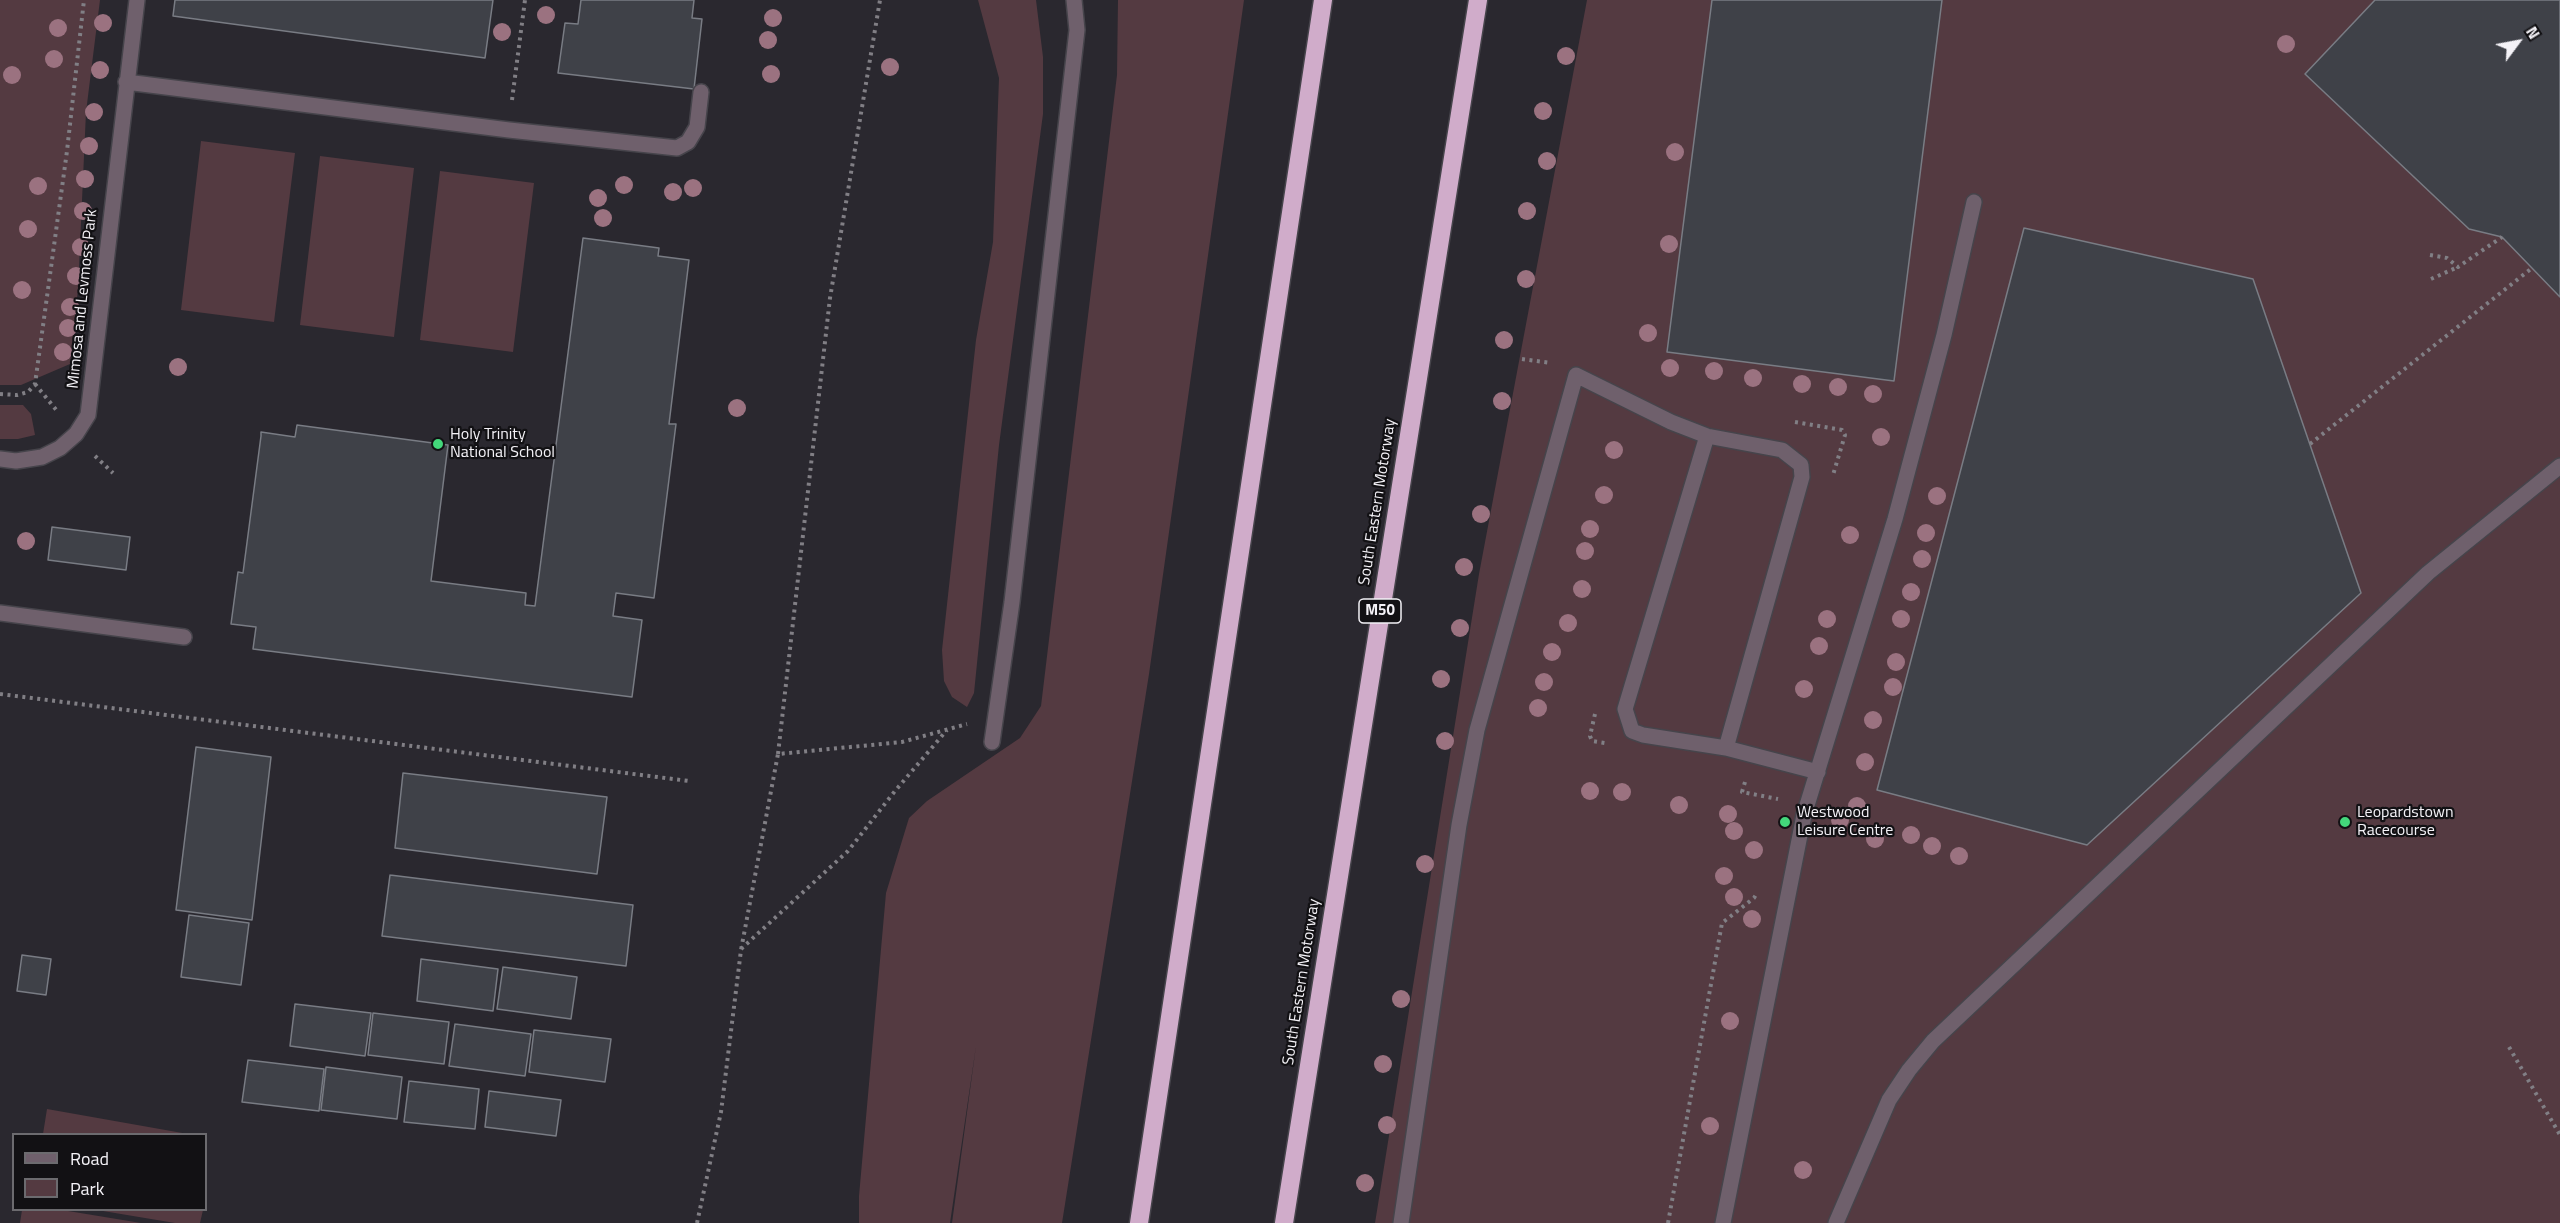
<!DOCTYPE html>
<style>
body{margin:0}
#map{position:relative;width:2560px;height:1223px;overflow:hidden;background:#2a282f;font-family:"Titillium Web",sans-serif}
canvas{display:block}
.legend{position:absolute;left:12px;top:1133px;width:195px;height:78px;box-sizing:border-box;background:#121114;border:2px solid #6c6b6f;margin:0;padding:8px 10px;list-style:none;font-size:18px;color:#f4f2f7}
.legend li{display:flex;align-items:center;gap:12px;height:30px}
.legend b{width:30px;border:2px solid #6c6b6f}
.north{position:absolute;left:2488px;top:12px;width:60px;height:60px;-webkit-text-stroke:4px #121114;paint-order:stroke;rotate:58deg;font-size:16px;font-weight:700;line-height:24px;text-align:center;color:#f4f2f7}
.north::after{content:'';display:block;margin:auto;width:21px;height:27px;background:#f4f2f7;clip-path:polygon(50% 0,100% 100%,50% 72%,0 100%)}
</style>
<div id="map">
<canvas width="2560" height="1223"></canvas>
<ul class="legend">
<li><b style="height:8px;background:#6f606c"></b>Road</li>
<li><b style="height:16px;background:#543a41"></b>Park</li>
</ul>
<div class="north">N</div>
</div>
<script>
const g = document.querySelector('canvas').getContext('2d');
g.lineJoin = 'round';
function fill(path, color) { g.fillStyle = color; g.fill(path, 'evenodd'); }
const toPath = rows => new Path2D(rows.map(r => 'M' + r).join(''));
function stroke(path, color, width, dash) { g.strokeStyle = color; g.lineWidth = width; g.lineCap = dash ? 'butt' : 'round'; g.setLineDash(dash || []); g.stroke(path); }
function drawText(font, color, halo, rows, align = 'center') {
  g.font = font + ' "Titillium Web",sans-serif'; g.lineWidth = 4.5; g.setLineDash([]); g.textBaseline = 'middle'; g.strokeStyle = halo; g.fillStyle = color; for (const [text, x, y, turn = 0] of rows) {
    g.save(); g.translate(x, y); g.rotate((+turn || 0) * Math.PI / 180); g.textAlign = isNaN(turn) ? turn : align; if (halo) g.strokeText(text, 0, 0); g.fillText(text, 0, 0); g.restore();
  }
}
const green = toPath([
 [0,0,100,0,86,112,78,289,70,364,21,385,0,385],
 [978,0,1036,0,1043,57,1043,114,999,445,974,693,967,707,952,697,944,681,942,650,976,340,993,242,999,78],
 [1118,0,1244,0,1149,674,1062,1223,952,1223,976,1046,950,1223,859,1223,859,1196,886,893,909,818,927,801,1020,738,1041,706,1117,75],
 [1587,0,2560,0,2560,1223,1375,1223,1479,574],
 [201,141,295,153,274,322,181,310],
 [320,156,414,168,394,337,300,325],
 [440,171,534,183,513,352,420,340],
 [0,405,23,405,31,414,35,435,18,439,0,439],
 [47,1109,188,1134,43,1134],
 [22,1210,62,1210,141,1223,20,1223],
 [97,1210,203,1210,200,1223,175,1223]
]);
const building = toPath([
 [175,0,493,0,485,58,173,16,175,0],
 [581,0,694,0,692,18,702,19,694,89,558,73,565,23,578,24,581,0],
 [1712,0,1942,0,1894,381,1667,352,1712,0],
 [2375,0,2560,0,2560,297,2502,237,2469,229,2305,74,2375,0],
 [2024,228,2253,279,2361,593,2087,845,1877,790,2024,228],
 [583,238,659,248,658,256,689,260,669,424,676,424,654,598,616,593,613,616,642,620,632,697,253,649,256,627,231,624,238,572,243,573,261,436,261,432,295,437,297,425,448,445,431,581,526,593,525,605,535,606,583,238],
 [52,527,130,537,126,570,48,560,52,527],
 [196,747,271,757,252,920,176,910,196,747],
 [403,773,607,797,597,874,395,848,403,773],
 [390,875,633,905,626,966,382,936,390,875],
 [189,915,249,923,241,985,181,977,189,915],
 [22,955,51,959,46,995,17,991,22,955],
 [421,959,498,969,493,1011,417,1001,421,959],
 [503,967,577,977,571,1019,497,1009,503,967],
 [295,1004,371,1013,365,1056,290,1046,295,1004],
 [373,1013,449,1022,444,1064,368,1055,373,1013],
 [455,1024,531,1034,525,1076,449,1066,455,1024],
 [534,1030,611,1039,605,1082,529,1072,534,1030],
 [248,1060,324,1069,319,1111,242,1102,248,1060],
 [326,1067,402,1077,397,1119,321,1110,326,1067],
 [409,1081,479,1089,475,1129,404,1122,409,1081],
 [489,1091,561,1100,556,1136,485,1127,489,1091]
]);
const path = toPath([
 [512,100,525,0],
 [2430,255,2447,258,2458,267,2502,237],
 [2431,279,2458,267],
 [1522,359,1551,363],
 [35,384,58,412],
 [0,394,17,395,28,392,35,384,67,151,84,0],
 [1795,422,1842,430,1845,435,1833,475],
 [2310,444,2532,268],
 [95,456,113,473],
 [0,694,689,781],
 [1595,714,1590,736,1592,741,1605,743],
 [778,754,830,298,880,0],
 [1745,782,1742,792,1778,799],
 [741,949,848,851,895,791,947,730],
 [2509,1047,2560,1135],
 [697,1223,721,1112,741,950,778,754,902,742,967,724],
 [1668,1223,1722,923,1754,898,1757,893]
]);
const minor = toPath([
 [126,82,509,130,677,148,688,142,697,127,701,92],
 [0,459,16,461,42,457,60,448,76,434,88,415,137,0],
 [0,613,184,637],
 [992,742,1012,602,1077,30,1074,0],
 [1726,748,1818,772],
 [1401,1223,1459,825,1477,730,1576,375,1671,422,1707,436,1782,450,1801,465,1802,477,1726,748,1643,735,1632,731,1625,709,1707,436],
 [1723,1223,1804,815,1895,519,1944,335,1974,202],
 [1836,1223,1889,1100,1909,1070,1933,1041,2428,573,2560,466]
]);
const highway = toPath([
 [1139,1223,1323,0],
 [1284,1223,1478,0]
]);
const trees = [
 [546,15],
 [773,18],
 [103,23],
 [58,28],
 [502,32],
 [768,40],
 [2286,44],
 [1566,56],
 [54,59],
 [890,67],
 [100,70],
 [771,74],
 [12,75],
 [1543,111],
 [94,112],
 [89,146],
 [1675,152],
 [1547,161],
 [85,179],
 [624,185],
 [38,186],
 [693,188],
 [673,192],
 [598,198],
 [83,211],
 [1527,211],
 [603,218],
 [28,229],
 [1669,244],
 [81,247],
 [76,276],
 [1526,279],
 [22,290],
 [70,307],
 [68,328],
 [1648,333],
 [1504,340],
 [63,352],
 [178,367],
 [1670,368],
 [1714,371],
 [1753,378],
 [1802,384],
 [1838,387],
 [1873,394],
 [1502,401],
 [737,408],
 [1881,437],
 [1614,450],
 [1604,495],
 [1937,496],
 [1481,514],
 [1590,529],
 [1926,533],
 [1850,535],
 [26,541],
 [1585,551],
 [1922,559],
 [1464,567],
 [1582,589],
 [1911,592],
 [1827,619],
 [1901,619],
 [1568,623],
 [1460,628],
 [1819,646],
 [1552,652],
 [1896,662],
 [1441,679],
 [1544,682],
 [1893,687],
 [1804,689],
 [1538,708],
 [1873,720],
 [1445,741],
 [1865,762],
 [1590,791],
 [1622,792],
 [1679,805],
 [1857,806],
 [1728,814],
 [1840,820],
 [1734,831],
 [1911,835],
 [1875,839],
 [1932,846],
 [1754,850],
 [1959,856],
 [1425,864],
 [1724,876],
 [1734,897],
 [1752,919],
 [1401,999],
 [1730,1021],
 [1383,1064],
 [1387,1125],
 [1710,1126],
 [1803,1170],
 [1365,1183]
];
const markers = [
 [438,444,6,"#43d77b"],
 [1785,822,6,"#43d77b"],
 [2345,822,6,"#43d77b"]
];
const shields = [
 [1380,611,42]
];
const shieldNames = [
 ["M50",1380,611]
];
const streetNames = [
 ["Mimosa and Levmoss Park",83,299,-84],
 ["South Eastern Motorway",1378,502,-81],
 ["South Eastern Motorway",1302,982,-81]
];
const poiNames = [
 ["Holy Trinity",450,435],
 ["National School",450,453],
 ["Westwood",1797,813],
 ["Leisure Centre",1797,831],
 ["Leopardstown",2357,813],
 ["Racecourse",2357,831]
];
fill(green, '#543a41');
fill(building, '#3f4148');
stroke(building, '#797c84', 1.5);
stroke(minor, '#46444b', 18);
stroke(highway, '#46444b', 21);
stroke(path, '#817f85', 4, [3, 4.5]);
stroke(minor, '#6f606c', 15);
stroke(highway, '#d0acca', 18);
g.fillStyle = '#9b7280';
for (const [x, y] of trees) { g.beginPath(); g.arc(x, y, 9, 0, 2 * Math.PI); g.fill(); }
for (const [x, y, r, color] of markers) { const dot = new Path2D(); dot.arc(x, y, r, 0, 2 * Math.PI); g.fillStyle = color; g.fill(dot); stroke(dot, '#121114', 2); }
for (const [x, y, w] of shields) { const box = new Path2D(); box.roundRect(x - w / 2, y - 12, w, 24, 4.5); g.fillStyle = '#121114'; g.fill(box); stroke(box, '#f4f2f7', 1.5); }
drawText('bold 15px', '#f4f2f7', null, shieldNames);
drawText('16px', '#f4f2f7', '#121114', streetNames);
drawText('16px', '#f4f2f7', '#121114', poiNames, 'left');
</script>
